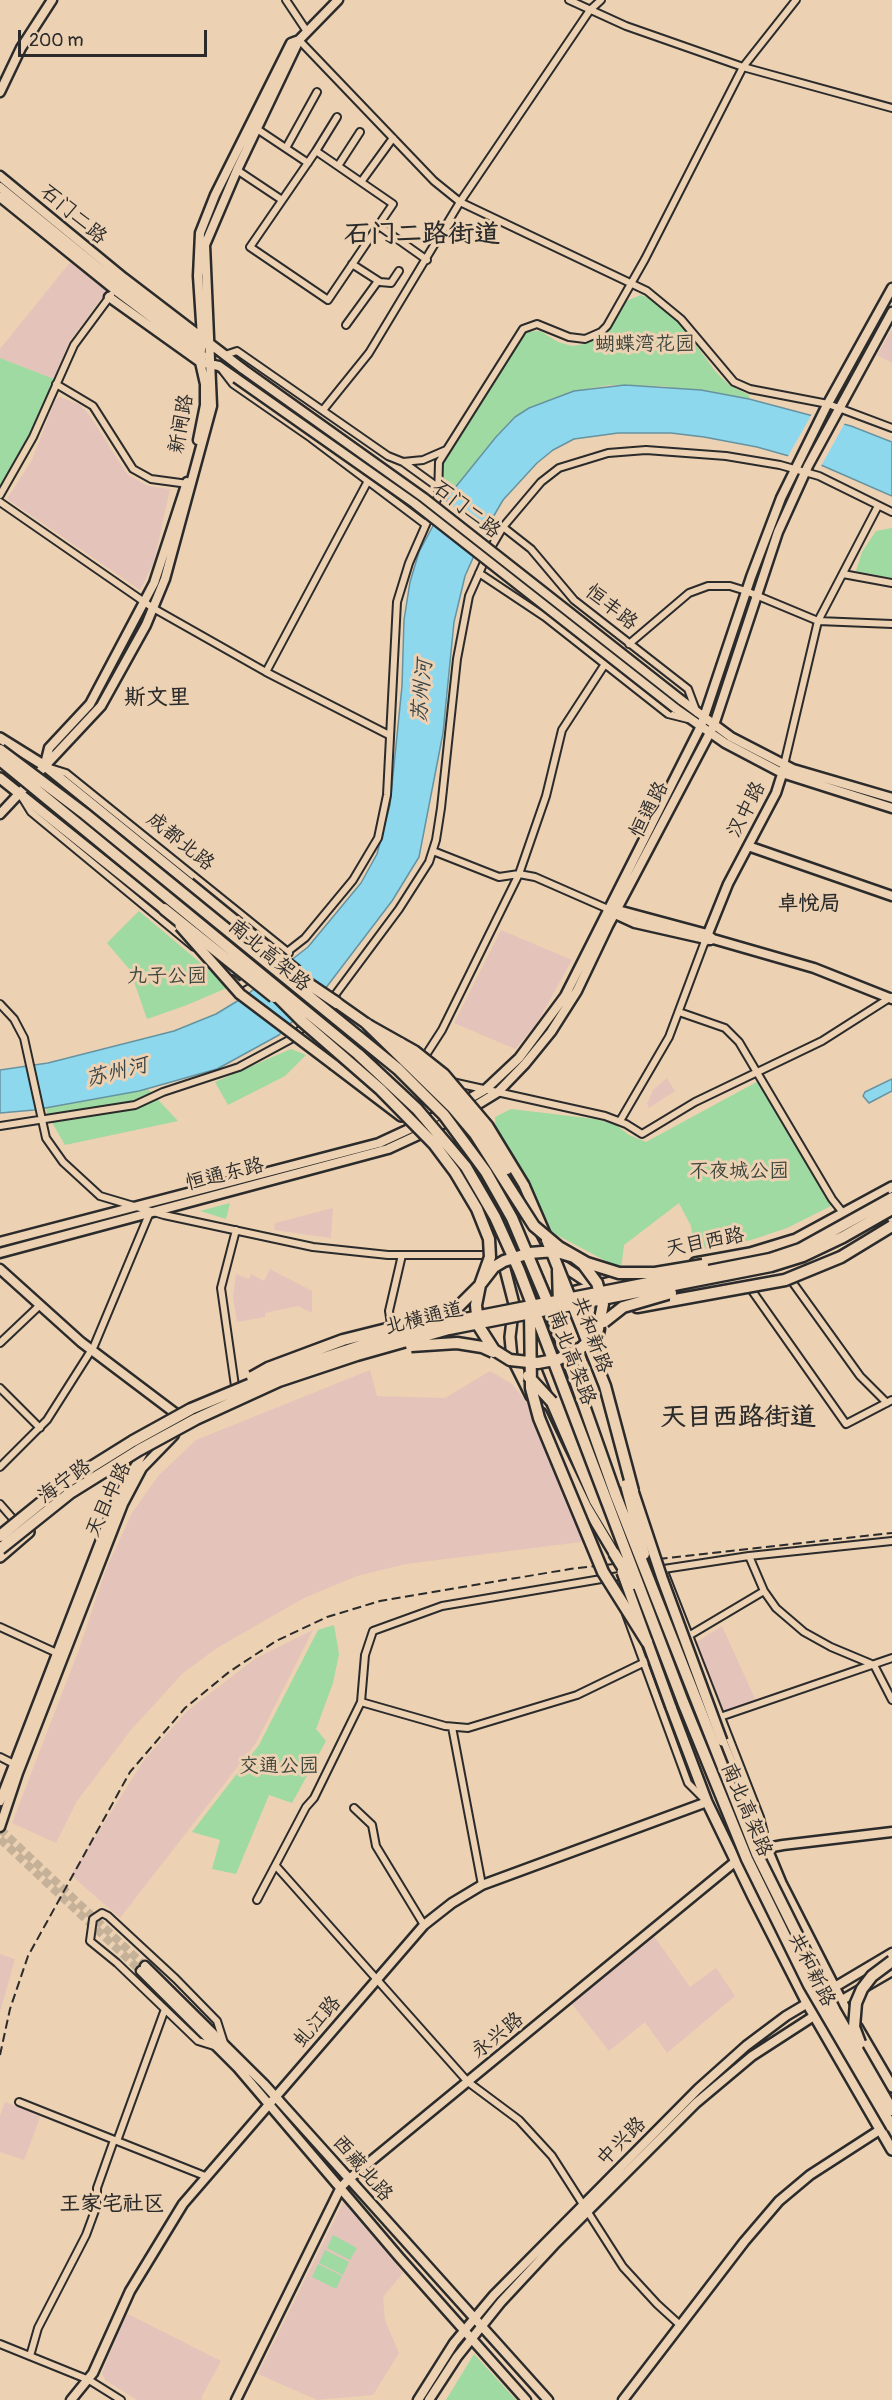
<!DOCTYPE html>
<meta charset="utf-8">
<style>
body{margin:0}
#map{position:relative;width:892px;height:2400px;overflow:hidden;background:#ecd1b3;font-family:Pangolin,sans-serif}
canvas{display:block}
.scale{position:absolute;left:18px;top:30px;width:189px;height:27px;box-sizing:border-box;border:3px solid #2b2b2b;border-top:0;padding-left:8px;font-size:18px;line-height:21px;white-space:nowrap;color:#2b2b2b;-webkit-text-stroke:4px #ecd1b3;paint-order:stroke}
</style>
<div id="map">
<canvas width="892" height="2400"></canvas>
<div class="scale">200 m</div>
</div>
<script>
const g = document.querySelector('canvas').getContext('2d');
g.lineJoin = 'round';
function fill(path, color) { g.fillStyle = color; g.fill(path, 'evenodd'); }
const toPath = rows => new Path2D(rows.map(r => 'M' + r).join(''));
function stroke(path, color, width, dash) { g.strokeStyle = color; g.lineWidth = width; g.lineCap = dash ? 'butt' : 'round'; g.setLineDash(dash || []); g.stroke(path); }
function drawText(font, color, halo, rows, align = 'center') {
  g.font = font + ' Pangolin,"LXGW WenKai TC",sans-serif'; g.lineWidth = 6; g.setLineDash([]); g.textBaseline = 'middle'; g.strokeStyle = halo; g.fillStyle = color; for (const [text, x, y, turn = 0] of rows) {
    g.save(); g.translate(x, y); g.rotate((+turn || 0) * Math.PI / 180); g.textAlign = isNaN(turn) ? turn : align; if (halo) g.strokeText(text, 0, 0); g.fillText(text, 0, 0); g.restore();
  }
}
const built = toPath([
 [72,260,104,285,106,292,69,342,54,379,0,358,0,349],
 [892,329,892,363,877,355],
 [60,397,80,405,90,416,127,474,148,486,170,489,154,562,140,590,7,499,32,460,55,400],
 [501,930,572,960,536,1025,515,1049,454,1023],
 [667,1078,675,1091,649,1108,647,1104,653,1090],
 [333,1208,331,1238,274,1230,275,1223],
 [270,1269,312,1291,312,1313,298,1306,265,1313,265,1317,237,1322,233,1298,236,1274,249,1279,251,1274,264,1281],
 [370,1370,377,1396,445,1398,490,1371,512,1384,533,1410,589,1519,581,1542,406,1564,357,1576,304,1598,217,1648,183,1673,131,1730,77,1801,56,1843,12,1823,78,1652,106,1569,132,1513,158,1476,196,1440],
 [722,1626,756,1701,721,1712,695,1643],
 [313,1630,256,1743,120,1918,71,1875,144,1760,187,1711,256,1658],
 [654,1936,690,1987,716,1968,735,1996,667,2053,645,2022,609,2051,571,2003],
 [0,1954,15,1959,0,2012],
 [5,2102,41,2115,24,2160,0,2152,0,2116],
 [344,2201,403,2273,383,2297,385,2320,399,2353,373,2395,317,2400,258,2374],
 [126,2313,221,2361,201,2398,203,2400,137,2400,105,2380,102,2373]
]);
const green = toPath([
 [641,295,657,302,677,319,715,371,729,385,749,395,749,399,662,386,610,385,574,391,515,417,450,494,444,489,440,475,441,463,524,332,540,331,558,342,572,346,585,344,605,333,624,302],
 [0,358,54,379,29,441,0,487],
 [892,528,892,578,856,571,862,552,876,531],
 [139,911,229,987,187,1005,147,1019,130,970,107,943],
 [291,1049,306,1055,285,1076,228,1105,215,1082],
 [764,1078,833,1205,787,1228,751,1240,694,1251,691,1226,679,1203,624,1245,621,1269,553,1233,525,1176,496,1127,495,1117,511,1109,595,1119,616,1125,629,1135,646,1142],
 [148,1089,178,1121,65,1145,47,1114,46,1108],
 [230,1203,226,1219,200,1211],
 [334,1625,339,1654,333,1683,316,1729,326,1741,292,1803,269,1795,236,1874,212,1869,220,1840,192,1832,259,1745,318,1630],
 [333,2235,357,2248,350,2260,327,2248],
 [325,2250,349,2262,343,2275,319,2263],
 [318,2264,342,2276,336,2289,312,2277],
 [474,2354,516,2400,446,2400]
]);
const water = toPath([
 [625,385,701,390,749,399,851,426,892,442,892,496,821,465,757,447,704,437,671,433,618,433,574,439,553,450,537,463,503,500,485,531,465,576,454,622,443,733,419,857,392,901,325,989,279,1035,217,1069,139,1091,34,1110,0,1113,0,1070,48,1063,174,1031,216,1014,244,997,308,947,361,883,377,854,390,805,402,686,404,620,410,582,419,552,450,494,496,437,515,417,529,408,574,391,625,385],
 [892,1079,892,1091,869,1103,863,1096,865,1092,892,1079]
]);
const pier = toPath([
 [813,412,846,421,820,468,787,458],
 [443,499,487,534,475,558,430,523]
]);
const secondaryTunnel = toPath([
 [0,1829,145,1966],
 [0,1839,141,1971]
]);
const street = toPath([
 [286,0,306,30],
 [569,0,626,26,743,67,892,108],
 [299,40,434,181,460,202,647,291,681,319,734,382,750,389,828,404,892,428],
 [257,129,308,163],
 [286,148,317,92],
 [316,151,393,204,328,300,250,247,316,151],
 [316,151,337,117],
 [338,166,360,132],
 [237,170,282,200],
 [361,182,393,138],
 [379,226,427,260],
 [352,264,380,282,391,283,399,271],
 [346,325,378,281],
 [225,355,237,351,388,456,403,462,439,488],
 [223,371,233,384,311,438,425,524],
 [56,384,93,406,133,469,151,479,188,484],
 [323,410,369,353,460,202,590,10,601,0],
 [403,462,423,460,446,450],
 [0,495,33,437,74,345,111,295],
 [0,502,153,608,266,672,389,735],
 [503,527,531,549,574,600,688,689,697,713],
 [479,573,545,617,668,714,688,719],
 [843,574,892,583],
 [629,644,689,593,708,586,730,586,746,591,818,621,892,624],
 [266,672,369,479],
 [784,765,818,621,878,506],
 [50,768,66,773,289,953],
 [23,799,31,812,194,947],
 [433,851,499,877,519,874,535,877,608,909],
 [232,979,239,985,264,970,305,938,353,880,378,838,387,795,397,602,409,563,438,497,439,462,523,329,537,324,569,337,585,339,601,332,607,326,645,259,743,67,796,0],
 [0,1004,14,1019,24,1038,46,1138,63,1162,100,1196,164,1215,313,1247,388,1255,492,1255],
 [342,1011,389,1052],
 [679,1012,725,1028,739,1042,832,1199,844,1214],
 [422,1061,442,1030,519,874,546,796,562,730,605,664],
 [452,1082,605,1116,626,1124,642,1134,695,1102,822,1041,891,997],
 [620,1121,669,1037,705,941],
 [0,1126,135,1105,163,1092,239,1067,291,1039,335,995,399,909,429,862,436,840,441,808,457,659,469,596,489,551,503,527,541,482,559,468,608,453,646,450,726,456,780,465,819,476,892,512],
 [788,1276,860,1376,887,1403],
 [748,1285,846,1424,892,1400],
 [392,1331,389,1311,402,1255],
 [0,1343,39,1306],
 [235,1386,221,1288,236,1230],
 [0,1388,40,1428],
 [0,1467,47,1420,94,1346,150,1212],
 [0,1504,14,1520],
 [749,1556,764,1591,776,1608,804,1632,831,1647,874,1665,892,1700],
 [644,1572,749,1556,892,1541],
 [665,1574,760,1817,764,1833],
 [625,1575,442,1606,373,1631,365,1655,361,1702,445,1726,468,1728,577,1695,643,1663,764,1591],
 [626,1614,688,1783,706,1801],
 [0,1627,59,1654],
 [720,1717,892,1658],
 [452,1727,482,1885],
 [0,1757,14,1764],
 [354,1808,372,1825,376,1846,424,1925],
 [276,1866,468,2082,519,2120,552,2156,623,2267,657,2304,680,2325],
 [257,1900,306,1807,314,1798,361,1702],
 [214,2046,198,2041,117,1963,90,1941,93,1919,102,1913,108,1916,176,1979,217,2021,224,2043],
 [19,2102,205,2176],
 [117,2141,165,2009],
 [0,2344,89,2380,121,2400],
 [30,2356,38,2328,86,2235,97,2205,97,2188,114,2140]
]);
const secondary = toPath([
 [0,92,21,48,52,0],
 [0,176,124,278,243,369],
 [0,187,119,284,200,344,204,344],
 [0,197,115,290,203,356],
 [109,297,200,362,219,366,236,378],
 [198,440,205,405,205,384,200,362,202,337,198,276,200,233,215,195,291,43,299,40],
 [681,700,731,737,793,769,892,798],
 [675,708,725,743,782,773,892,808],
 [45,764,49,748,90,704,154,583,187,482],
 [0,814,101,706,146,625,165,579,212,406,205,245,237,170,299,40,338,0],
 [748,846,892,896],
 [614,909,707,934,713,939,814,968,892,999],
 [611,912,635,923,710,940],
 [705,941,728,884,776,793,784,768],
 [467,1111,498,1092,525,1064,551,1032,577,991,608,926,714,725,778,532,808,466,892,312],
 [0,1242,379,1143,448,1111,486,1089,519,1058,565,996,701,726,751,577,781,498,826,407,892,288],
 [0,1253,388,1149,453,1119],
 [0,1269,81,1342,183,1419],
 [0,1801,116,1501,146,1447],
 [0,1827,18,1773,123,1504,142,1468,174,1435],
 [145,1966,264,2084,548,2400],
 [141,1971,238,2068,399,2257,526,2400],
 [837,2003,892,1971],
 [71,2400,93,2373,130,2291,183,2204,424,1925,452,1903,482,1885,707,1802],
 [236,2400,341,2187,349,2179,736,1861,767,1848,783,1845,892,1832],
 [418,2400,454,2343,494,2295,698,2089,746,2046,786,2016,892,1953],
 [429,2400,457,2357,501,2302,554,2245,696,2103,752,2056,820,2012],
 [623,2400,744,2242,779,2201,810,2175,892,2122]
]);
const primary = toPath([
 [0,738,45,766,189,883],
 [0,778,164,909],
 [334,1065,401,1116],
 [454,1118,508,1195,542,1259,558,1296,583,1364,625,1503,625,1509,619,1513],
 [524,1185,547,1238],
 [490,1233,505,1269,514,1304,510,1337,512,1358,531,1396],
 [554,1260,592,1285],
 [695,1263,750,1253,796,1239,892,1187],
 [664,1293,746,1281,799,1266,892,1216],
 [564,1294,634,1276],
 [531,1327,599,1495],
 [541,1413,586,1506,614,1553],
 [0,1557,29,1532],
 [671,1707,707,1802,753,1897,807,2003,892,2150],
 [722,1741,781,1883,850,2018,852,2028],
 [857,2027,892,2087]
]);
const highway = toPath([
 [637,1307,675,1300],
 [599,1329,592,1359,594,1380,624,1469],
 [552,1402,595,1501,618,1539]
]);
const rail = toPath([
 [0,2055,10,2009,28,1956,130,1772,185,1708,229,1672,276,1641,327,1617,380,1601,570,1569,892,1533]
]);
const secondaryBridge = toPath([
 [243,369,424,498,681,700],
 [236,378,414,503,675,708]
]);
const primaryBridge = toPath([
 [189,883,297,971],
 [180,926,240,994,334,1065],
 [333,1000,367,1024,415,1051,444,1074,488,1126,524,1185],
 [633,1491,662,1578,722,1741],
 [622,1572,671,1707]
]);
const highwayBridge = toPath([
 [0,750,85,814,398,1069,444,1115,486,1172,512,1218,547,1301,616,1496,757,1854,835,2011,892,2110],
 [0,760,358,1054,417,1109,466,1167,495,1217,519,1270,683,1702,747,1859,809,1985,892,2127],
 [164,909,274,997],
 [282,966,337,1003],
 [367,1024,453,1108,475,1134,534,1226,559,1247,587,1263,619,1273,655,1273,703,1265],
 [400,1043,459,1102,482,1130,507,1169],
 [547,1240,605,1386,633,1491],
 [554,1251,574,1257,583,1264,597,1283,603,1304,597,1334,581,1348,559,1359,538,1363,510,1360,494,1350,478,1325,476,1305,480,1285,494,1267,504,1261,530,1253,554,1251],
 [558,1270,559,1305],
 [675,1300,785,1280,841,1257,892,1226],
 [530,1310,531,1388,539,1418,603,1572,647,1642],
 [604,1322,623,1307,671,1293],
 [411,1346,457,1343,482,1347,493,1352],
 [528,1376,552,1402],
 [252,1377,268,1368,343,1340,439,1316,457,1308,480,1285,490,1257,489,1239,477,1209,455,1172,434,1144,380,1089,302,1021,271,990],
 [626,1485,644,1554],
 [0,1536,64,1484,133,1441,191,1409,275,1374,409,1330,770,1259,800,1249,892,1198],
 [0,1549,70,1493,139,1450,196,1419,279,1381,357,1355,449,1329,771,1266,803,1256,843,1237,892,1209],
 [614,1553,633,1584],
 [860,2043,854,2027,856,2003,862,1989,872,1976,892,1961]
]);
const streetNames = [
 ["石门二路",73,215,40],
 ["新闸路",182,424,-80],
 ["石门二路",466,510,38],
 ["恒丰路",611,608,38],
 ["恒通路",650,810,-63],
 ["汉中路",747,810,-63],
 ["成都北路",180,842,39],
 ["南北高架路",269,956,40],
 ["恒通东路",225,1175,-14],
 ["天目西路",705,1243,-11],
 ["北横通道",424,1319,-14],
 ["共和新路",591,1335,70],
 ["南北高架路",571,1358,69],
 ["海宁路",65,1482,-36],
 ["天目中路",109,1500,-65],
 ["南北高架路",746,1810,67],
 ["共和新路",811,1970,63],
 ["虬江路",318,2022,-49],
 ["永兴路",498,2036,-39],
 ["中兴路",622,2142,-45],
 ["西藏北路",362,2169,49]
];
const parkNames = [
 ["蝴蝶湾花园",645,345],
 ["九子公园",167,977],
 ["不夜城公园",739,1172],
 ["交通公园",279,1767]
];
const waterNames = [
 ["苏州河",423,691,-85],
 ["苏州河",117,1073,-14]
];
const neighbourhoodNames = [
 ["卓悦局",809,905],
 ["王家宅社区",112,2205]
];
const quarterNames = [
 ["斯文里",157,698]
];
const districtNames = [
 ["石门二路街道",422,235],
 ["天目西路街道",738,1418]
];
fill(built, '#e4c4ba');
fill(green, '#9edaa1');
fill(water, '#8ed8ee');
stroke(water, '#6693a0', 1.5);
fill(pier, '#ecd1b3');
stroke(secondaryTunnel, '#c5b098', 8, [8, 4]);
stroke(street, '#2b2b2b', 10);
stroke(secondary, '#2b2b2b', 13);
stroke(primary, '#2b2b2b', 14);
stroke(highway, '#2b2b2b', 15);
stroke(street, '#ecd1b3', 6);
stroke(secondary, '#ecd1b3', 8);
stroke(primary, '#ecd1b3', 9);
stroke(highway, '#ecd1b3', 10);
stroke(rail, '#2b2b2b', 2, [9, 4.5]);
stroke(secondaryBridge, '#2b2b2b', 13, []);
stroke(primaryBridge, '#2b2b2b', 14, []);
stroke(highwayBridge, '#2b2b2b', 15, []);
stroke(secondaryBridge, '#ecd1b3', 8);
stroke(primaryBridge, '#ecd1b3', 9);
stroke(highwayBridge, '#ecd1b3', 10);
drawText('20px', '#2b2b2b', '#ecd1b3', streetNames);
drawText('20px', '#3c453d', '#ecd1b3', parkNames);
drawText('italic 21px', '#3a4548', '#ecd1b3', waterNames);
drawText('bold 21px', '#2b2b2b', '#ecd1b3', neighbourhoodNames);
drawText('bold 22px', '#2b2b2b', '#ecd1b3', quarterNames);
drawText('bold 26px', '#2b2b2b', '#ecd1b3', districtNames);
</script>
